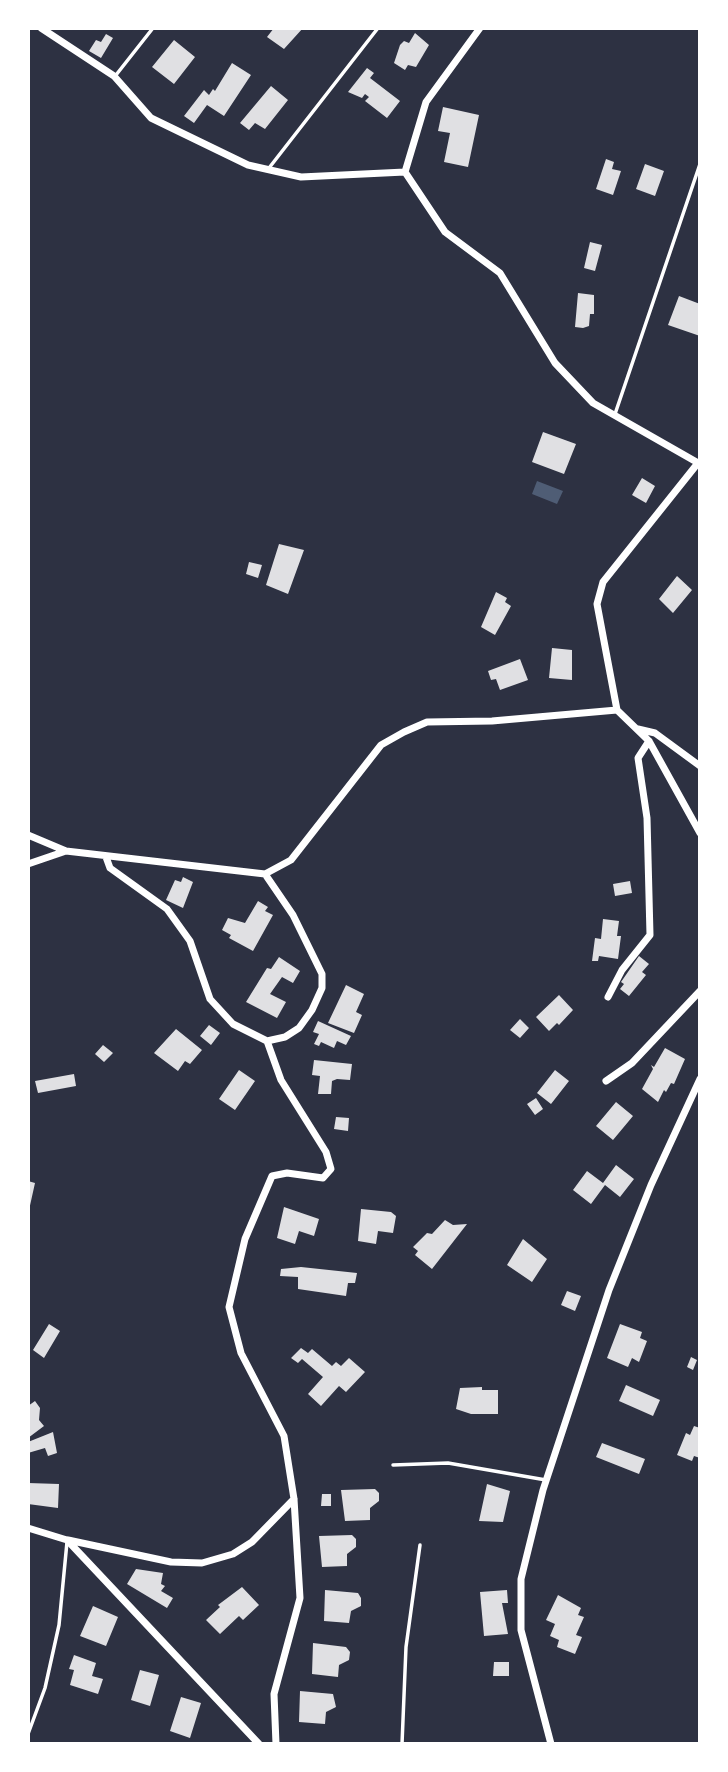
<!DOCTYPE html>
<style>
body{margin:0}
#map{position:relative;width:728px;height:1772px;overflow:hidden;background:#2d3142;font-family:Commissioner,sans-serif}
canvas{display:block}
.frame{position:absolute;inset:0;border:30px solid #fff;pointer-events:none}
</style>
<div id="map">
<canvas width="728" height="1772"></canvas>
<div class="frame"></div>
</div>
<script>
const g = document.querySelector('canvas').getContext('2d');
g.lineJoin = 'round';
function fill(path, color) { g.fillStyle = color; g.fill(path, 'evenodd'); }
const toPath = rows => new Path2D(rows.map(r => 'M' + r).join(''));
function stroke(path, color, width, dash) { g.strokeStyle = color; g.lineWidth = width; g.lineCap = dash ? 'butt' : 'round'; g.setLineDash(dash || []); g.stroke(path); }
const water = toPath([
 [537,481,563,491,557,504,532,494]
]);
const building = toPath([
 [274,28,303,28,284,49,267,37],
 [415,33,429,45,416,67,408,65,405,70,394,63,400,45,404,41,409,43],
 [106,34,113,38,101,58,89,51,96,40,101,42],
 [174,40,195,57,174,84,152,67],
 [232,63,251,75,224,116,207,105,194,123,184,116,204,90,209,95,213,89,215,91],
 [367,68,374,73,370,78,400,101,387,118,365,101,369,97,365,94,362,98,348,92],
 [271,86,288,100,265,129,255,123,249,130,240,123],
 [443,107,479,115,468,167,444,162,450,133,438,131],
 [606,159,614,162,612,169,621,171,613,195,596,189],
 [645,164,664,171,655,196,636,189],
 [590,242,602,245,595,271,584,268],
 [578,293,594,295,594,314,590,314,589,326,583,328,575,327],
 [679,296,700,304,700,336,668,325],
 [543,432,576,444,564,474,532,462],
 [642,478,655,486,646,503,632,495],
 [279,544,304,550,288,594,266,585],
 [249,562,262,565,258,578,246,574],
 [677,576,692,590,673,613,659,599],
 [496,592,507,598,505,602,511,606,495,635,481,627],
 [552,648,572,650,572,680,549,678],
 [520,659,528,680,500,690,496,679,491,680,488,671],
 [183,877,193,882,183,908,166,900,175,880,181,882],
 [630,881,632,893,615,896,613,884],
 [258,901,268,907,265,911,273,915,253,951,229,938,231,935,222,930,228,918,245,923],
 [603,919,619,921,617,936,621,936,618,959,599,956,598,961,592,961,595,938,601,939],
 [639,956,649,964,642,972,646,975,629,996,620,989,624,984,621,982],
 [279,957,300,971,293,983,282,977,270,994,286,1002,277,1018,246,1002,267,968,271,969],
 [346,985,364,994,356,1012,362,1015,354,1033,328,1023],
 [559,995,573,1010,559,1025,557,1023,549,1031,536,1017],
 [520,1019,529,1028,520,1038,510,1030],
 [318,1021,351,1036,346,1045,337,1041,334,1048,321,1042,319,1046,314,1044,319,1034,313,1032],
 [209,1025,220,1033,211,1045,200,1036],
 [176,1029,202,1050,190,1064,185,1061,178,1071,154,1053],
 [103,1045,113,1053,104,1062,95,1054],
 [665,1048,685,1059,674,1084,671,1083,666,1092,664,1090,658,1102,642,1089,653,1069,651,1065,654,1067],
 [314,1060,352,1064,350,1080,337,1079,332,1081,331,1094,318,1094,320,1076,312,1075],
 [239,1070,255,1081,235,1110,219,1099],
 [555,1070,569,1081,551,1104,537,1093],
 [74,1074,76,1086,38,1093,35,1081],
 [536,1098,543,1109,535,1115,527,1104],
 [616,1102,633,1116,613,1140,596,1126],
 [336,1117,349,1118,348,1131,334,1129],
 [616,1165,634,1179,620,1197,605,1185,591,1204,573,1190,587,1171,603,1183],
 [28,1181,35,1183,29,1210,28,1210],
 [284,1207,319,1219,314,1236,299,1231,295,1244,277,1238],
 [361,1209,391,1212,396,1216,393,1233,378,1231,376,1244,358,1241],
 [445,1220,453,1225,467,1224,432,1269,415,1255,418,1251,413,1247,427,1233,432,1234],
 [523,1239,547,1259,532,1282,507,1265],
 [301,1267,357,1273,355,1283,348,1283,346,1296,298,1289,298,1277,280,1276,281,1269],
 [567,1291,581,1296,575,1311,561,1305],
 [49,1324,60,1331,44,1358,33,1350],
 [620,1324,642,1332,640,1338,647,1341,639,1362,632,1358,628,1367,607,1358],
 [301,1348,308,1353,312,1349,332,1366,336,1362,341,1366,349,1358,365,1372,346,1392,339,1386,321,1406,308,1394,323,1377,302,1359,298,1363,291,1358],
 [691,1357,697,1360,693,1370,687,1367],
 [626,1385,660,1400,653,1416,619,1401],
 [482,1387,482,1390,498,1390,498,1414,471,1414,456,1409,460,1388],
 [35,1401,40,1408,39,1420,44,1426,28,1438,28,1406],
 [694,1426,700,1428,700,1458,694,1456,692,1461,677,1455,686,1433,690,1435],
 [53,1432,57,1453,48,1456,45,1448,28,1453,28,1442],
 [602,1443,645,1459,639,1474,596,1457],
 [28,1483,59,1484,58,1508,28,1504],
 [487,1484,510,1491,503,1522,479,1521],
 [375,1489,379,1493,379,1501,370,1508,370,1520,345,1521,341,1490],
 [322,1494,331,1494,331,1506,321,1506],
 [352,1535,356,1539,356,1547,347,1554,347,1566,322,1567,319,1536],
 [136,1569,163,1573,161,1584,165,1586,161,1591,173,1598,167,1608,127,1584],
 [242,1587,259,1605,243,1620,239,1616,220,1634,206,1620,220,1607,218,1605],
 [325,1590,358,1593,361,1598,361,1606,351,1611,349,1623,324,1621],
 [507,1590,508,1603,502,1603,508,1634,484,1636,480,1592],
 [558,1595,581,1608,578,1615,584,1617,576,1635,582,1637,575,1654,557,1647,559,1640,550,1636,555,1624,546,1620],
 [93,1606,118,1617,106,1646,80,1636],
 [313,1643,346,1647,350,1652,349,1660,339,1665,338,1677,312,1674],
 [74,1655,96,1663,92,1676,103,1679,98,1694,70,1685,74,1670,69,1669],
 [494,1662,509,1662,509,1676,493,1676],
 [140,1670,159,1675,150,1706,131,1700],
 [300,1691,333,1694,336,1707,326,1712,325,1724,299,1722],
 [181,1697,201,1703,190,1738,170,1731]
]);
const service = toPath([
 [116,75,153,28],
 [269,168,378,28],
 [615,414,700,164],
 [393,1465,448,1463,546,1480],
 [28,1734,45,1688,59,1625,67,1542],
 [402,1744,406,1647,420,1545]
]);
const minor = toPath([
 [41,28,114,76,151,118,248,165,301,177,405,172,445,232,500,273,555,363,593,403,700,464],
 [405,172,426,102,480,28],
 [617,710,597,604,603,582,698,463],
 [638,729,655,733,700,766],
 [28,835,66,851,265,874,291,860,381,745,404,732,427,722,492,721,617,710,649,741,700,833],
 [106,857,110,868,167,909,190,941,210,999,233,1024,267,1041,281,1080,326,1152,331,1169,323,1178,287,1173,272,1176,245,1239,229,1307,241,1353,284,1436,294,1499,300,1598,274,1694,276,1744],
 [28,864,66,851],
 [265,874,293,915,322,974,322,988,312,1010,299,1028,285,1037,267,1041],
 [608,997,622,970,650,935,647,818,638,758,649,741],
 [606,1081,632,1063,700,991],
 [28,1528,67,1540,259,1744],
 [68,1540,171,1562,202,1563,233,1554,252,1542,294,1499],
 [551,1744,521,1630,521,1579,543,1490,609,1290,651,1185,700,1079]
]);
fill(water, '#4f5d75');
fill(building, '#e0e0e3');
stroke(service, '#fff', 3.5);
stroke(minor, '#fff', 7);
</script>
